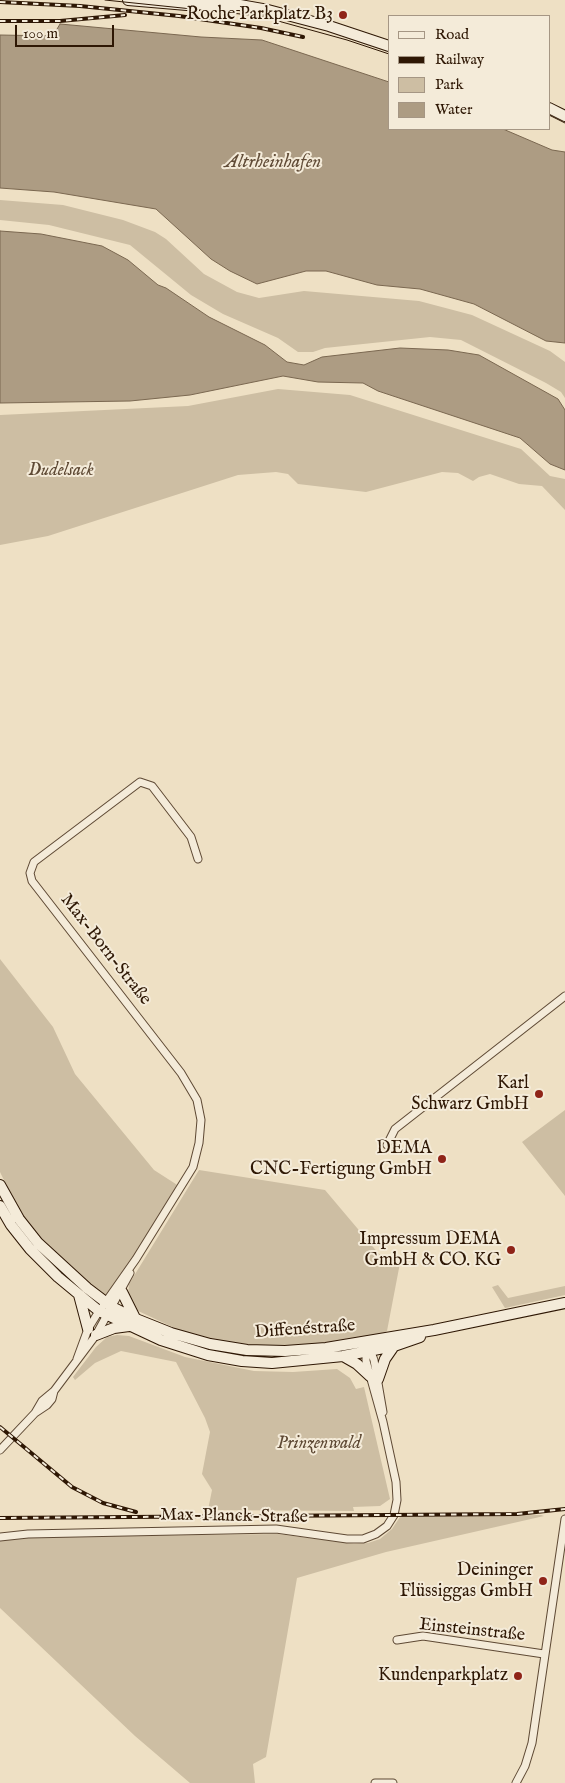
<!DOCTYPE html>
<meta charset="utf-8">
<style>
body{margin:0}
#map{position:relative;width:565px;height:1783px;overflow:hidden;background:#eee0c4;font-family:"IM FELL English",serif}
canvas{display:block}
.legend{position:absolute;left:388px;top:15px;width:162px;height:115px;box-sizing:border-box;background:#f4ebd9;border:1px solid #a59684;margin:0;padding:6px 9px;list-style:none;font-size:15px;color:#2e1704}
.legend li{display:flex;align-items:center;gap:10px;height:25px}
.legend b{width:25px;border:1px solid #a59684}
.scale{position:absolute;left:15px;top:25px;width:99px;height:22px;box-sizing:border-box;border:2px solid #2e1704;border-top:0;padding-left:6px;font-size:15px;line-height:18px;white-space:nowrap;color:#2e1704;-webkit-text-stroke:4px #f4ebd9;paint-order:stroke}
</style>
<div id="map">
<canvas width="565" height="1783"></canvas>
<ul class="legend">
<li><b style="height:6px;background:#f4ebd9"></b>Road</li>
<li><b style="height:6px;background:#2e1704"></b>Railway</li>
<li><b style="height:14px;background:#cdbea3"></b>Park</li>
<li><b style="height:14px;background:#ad9c83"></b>Water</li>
</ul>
<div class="scale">100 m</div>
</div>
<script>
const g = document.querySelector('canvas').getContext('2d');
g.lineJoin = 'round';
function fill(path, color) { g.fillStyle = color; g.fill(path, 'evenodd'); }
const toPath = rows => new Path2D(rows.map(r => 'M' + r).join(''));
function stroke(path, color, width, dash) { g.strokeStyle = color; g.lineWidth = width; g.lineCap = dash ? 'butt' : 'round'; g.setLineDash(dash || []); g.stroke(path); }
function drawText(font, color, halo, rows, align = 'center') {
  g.font = font + ' "IM FELL English",serif'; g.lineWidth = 4; g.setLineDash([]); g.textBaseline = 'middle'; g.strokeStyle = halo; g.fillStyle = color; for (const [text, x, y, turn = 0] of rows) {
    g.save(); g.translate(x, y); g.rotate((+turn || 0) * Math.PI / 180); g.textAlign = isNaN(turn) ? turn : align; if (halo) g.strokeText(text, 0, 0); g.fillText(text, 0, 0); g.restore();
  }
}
const green = toPath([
 [0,200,63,205,123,220,155,232,166,239,204,274,237,292,259,298,304,291,419,301,472,315,550,351,565,362,565,398,561,392,546,383,461,340,430,337,325,348,313,352,298,352,278,338,223,314,191,295,130,245,49,225,0,220],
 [278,389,350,395,521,449,550,476,565,479,565,510,542,486,519,484,490,474,479,477,473,481,458,473,442,472,366,492,298,484,288,474,276,472,238,475,48,536,0,545,0,415,188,406],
 [0,959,53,1027,75,1074,154,1170,182,1188,106,1302,69,1274,20,1213,0,1172],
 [565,1110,565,1196,522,1142],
 [199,1170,325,1190,379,1254,400,1263,387,1331,379,1336,340,1343,297,1347,250,1347,194,1337,136,1310,128,1294,129,1284],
 [498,1285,508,1298,565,1286,565,1295,505,1308,492,1287],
 [117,1335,129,1336,185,1357,254,1371,293,1372,337,1369,350,1378,356,1389,364,1387,390,1499,380,1506,353,1507,354,1511,208,1510,212,1490,202,1474,210,1432,205,1418,176,1362,121,1351,95,1363,75,1380,73,1377,96,1347,107,1337],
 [541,1515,544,1516,386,1552,297,1578,266,1757,253,1764,255,1783,190,1783,135,1736,0,1608,0,1541,36,1537,278,1534,354,1544,368,1543,380,1539,392,1529,400,1517]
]);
const water = toPath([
 [60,24,201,37,262,40,389,82,389,129,503,129,552,150,565,152,565,343,546,341,474,304,420,289,377,285,326,271,306,271,257,284,230,271,211,259,156,209,54,192,0,188,0,35,53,36,60,24],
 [0,231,41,234,102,246,128,260,158,285,166,288,209,317,265,345,287,362,304,365,322,357,400,348,448,350,479,355,558,399,565,410,565,470,550,464,520,438,378,391,363,383,318,382,283,376,190,395,130,401,0,403,0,231]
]);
const street = toPath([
 [387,1145,395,1129,565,996],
 [369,1347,374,1360,383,1412],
 [77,1359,88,1329,96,1316,136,1259,193,1167,199,1143,201,1120,197,1100,181,1073,32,881,30,873,34,862,140,782,152,786,191,837,198,859],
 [35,1413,42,1401,54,1391,96,1335,130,1273],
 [0,1450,35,1413,47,1405,52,1399,54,1391],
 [0,1537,28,1534,276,1529,347,1539,363,1539,376,1534,387,1526,394,1515,397,1500,396,1482,383,1422,366,1361,366,1349],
 [397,1640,423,1636,544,1654],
 [375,1783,393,1783],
 [516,1783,525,1766,532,1743,565,1519]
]);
const secondary = toPath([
 [128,0,187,5,240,5,268,10,329,26,389,46],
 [549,108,565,116],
 [0,1185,19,1219,38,1243,87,1288,112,1307,136,1319,171,1333,210,1344,247,1350,285,1351,326,1348,434,1330,565,1303],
 [0,1206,11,1225,30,1249,58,1277,99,1311,161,1340,208,1355,242,1361,272,1363,343,1356,394,1346,420,1337],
 [122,1292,135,1318],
 [79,1295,88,1329],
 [96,1335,114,1328,129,1326],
 [343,1356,357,1364,370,1376],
 [378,1379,385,1359,394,1346]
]);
const tram = toPath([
 [105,0,260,16,347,40,389,54],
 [549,115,565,123]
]);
const rail = toPath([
 [0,2,80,6,179,16,261,28,303,37],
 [0,21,60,21,125,15],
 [0,1427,72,1487,103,1503,136,1512],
 [0,1518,517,1514,565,1509]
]);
const markers = [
 [343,15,5,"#8f2418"],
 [539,1094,5,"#8f2418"],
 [442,1159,5,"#8f2418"],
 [511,1250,5,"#8f2418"],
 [543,1581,5,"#8f2418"],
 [518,1676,5,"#8f2418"]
];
const poiNames = [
 ["Roche Parkplatz B3",333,15],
 ["Karl",529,1084],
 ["Schwarz GmbH",529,1105],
 ["DEMA",432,1149],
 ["CNC-Fertigung GmbH",432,1170],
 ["Impressum DEMA",501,1240],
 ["GmbH & CO. KG",501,1261],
 ["Deininger",533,1571],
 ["Flüssiggas GmbH",533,1592],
 ["Kundenparkplatz",508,1676]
];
const parkNames = [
 ["Dudelsack",61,471],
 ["Prinzenwald",319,1444]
];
const streetNames = [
 ["Max-Born-Straße",105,950,52],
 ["Diffenéstraße",305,1330,-4],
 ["Max-Planck-Straße",234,1517,1],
 ["Einsteinstraße",472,1631,6]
];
const waterNames = [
 ["Altrheinhafen",273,163]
];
fill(green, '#cdbea3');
fill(water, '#ad9c83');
stroke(water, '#7a6750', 1);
stroke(street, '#5e4934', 9);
stroke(secondary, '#2e1704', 12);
stroke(street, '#f4ebd9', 7);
stroke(secondary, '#f4ebd9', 10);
stroke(tram, '#2e1704', 1);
stroke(rail, '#2e1704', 4);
stroke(rail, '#f4ebd9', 2, [5.5]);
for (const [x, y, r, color] of markers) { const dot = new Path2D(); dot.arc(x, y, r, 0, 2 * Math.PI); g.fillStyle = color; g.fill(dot); stroke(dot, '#f4ebd9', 2); }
drawText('18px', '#2e1704', '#f4ebd9', poiNames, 'right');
drawText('italic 18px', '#5e4934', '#f4ebd9', parkNames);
drawText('18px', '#2e1704', '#f4ebd9', streetNames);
drawText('italic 19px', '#614c37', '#f4ebd9', waterNames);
</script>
